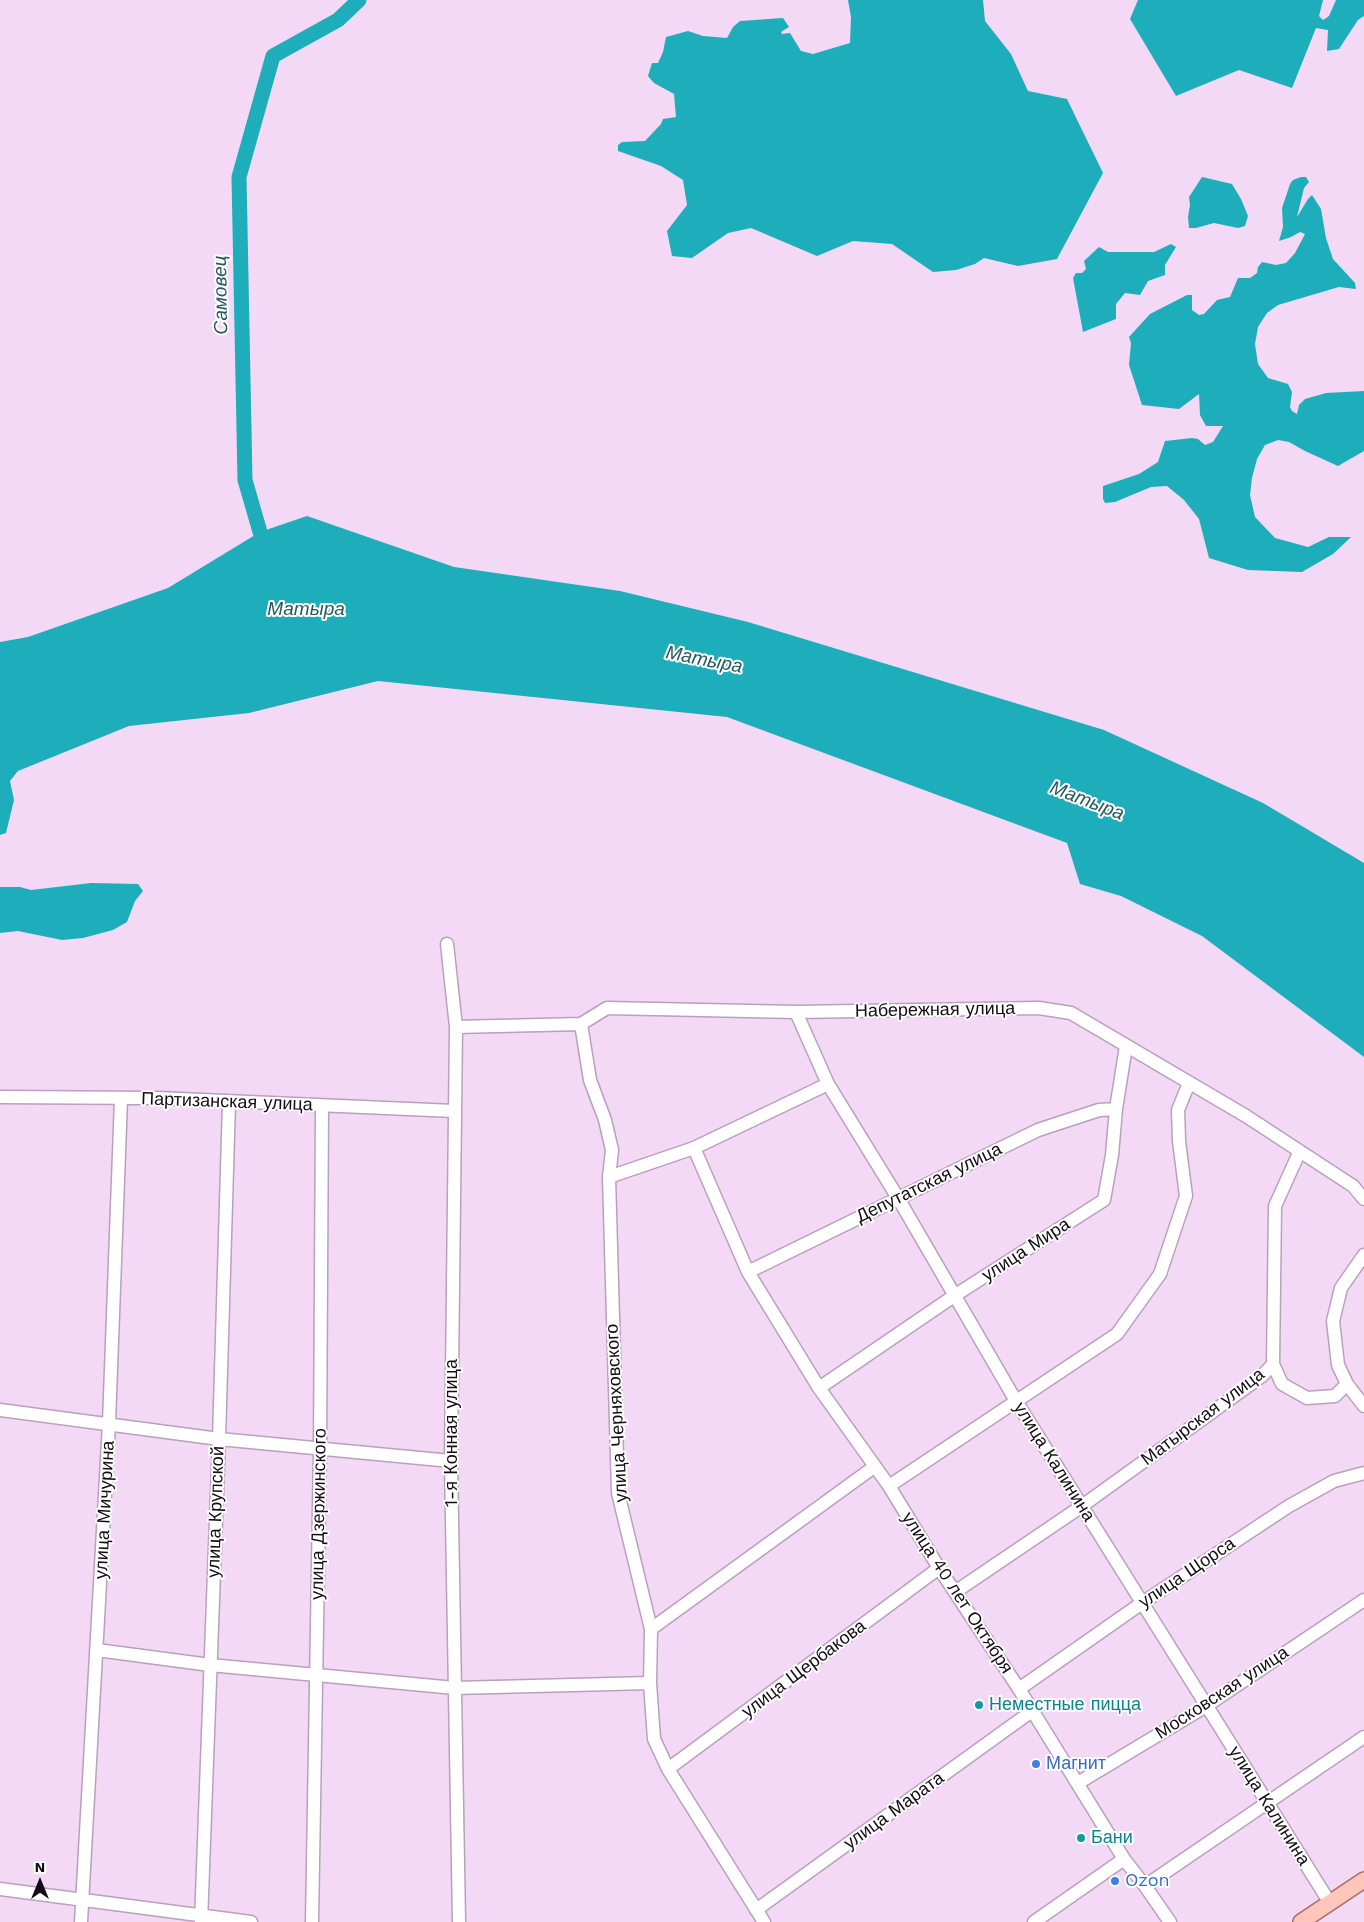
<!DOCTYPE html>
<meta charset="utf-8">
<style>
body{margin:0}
#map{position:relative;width:1364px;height:1922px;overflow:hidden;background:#f3d9f6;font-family:"Work Sans",sans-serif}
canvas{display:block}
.north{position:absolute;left:15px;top:1857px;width:50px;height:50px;-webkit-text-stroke:4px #fff;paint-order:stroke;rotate:0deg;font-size:14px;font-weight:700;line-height:20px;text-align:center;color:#140c15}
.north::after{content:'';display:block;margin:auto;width:18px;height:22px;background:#140c15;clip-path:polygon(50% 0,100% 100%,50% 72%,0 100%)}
</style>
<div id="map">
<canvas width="1364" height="1922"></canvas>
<div class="north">N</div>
</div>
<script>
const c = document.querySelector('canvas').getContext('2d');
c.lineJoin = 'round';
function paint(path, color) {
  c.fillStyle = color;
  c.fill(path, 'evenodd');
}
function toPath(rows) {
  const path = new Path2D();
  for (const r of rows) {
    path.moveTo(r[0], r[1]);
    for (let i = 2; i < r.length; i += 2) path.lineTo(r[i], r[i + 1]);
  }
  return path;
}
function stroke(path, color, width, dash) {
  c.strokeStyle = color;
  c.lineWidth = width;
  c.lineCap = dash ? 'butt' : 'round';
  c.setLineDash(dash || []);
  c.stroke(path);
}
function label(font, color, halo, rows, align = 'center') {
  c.font = font + ' "Work Sans",sans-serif';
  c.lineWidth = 4;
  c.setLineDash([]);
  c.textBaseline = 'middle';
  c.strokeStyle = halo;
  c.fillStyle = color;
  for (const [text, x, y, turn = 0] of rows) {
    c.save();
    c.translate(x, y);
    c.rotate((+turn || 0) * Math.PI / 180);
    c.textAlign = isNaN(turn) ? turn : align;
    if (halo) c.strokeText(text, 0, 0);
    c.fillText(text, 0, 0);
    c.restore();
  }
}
const water = toPath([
 [848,0,983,0,985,21,1011,54,1028,91,1067,99,1103,173,1057,259,1018,266,984,258,975,264,956,270,933,272,892,244,853,241,817,256,751,228,728,233,692,258,672,256,667,231,687,205,683,180,661,166,618,151,618,145,622,142,645,141,661,124,663,119,676,117,674,94,654,83,648,76,652,63,658,63,663,52,666,37,688,31,703,36,727,38,733,27,740,21,783,18,789,27,781,32,782,34,790,33,801,51,813,54,850,43,851,17],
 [1138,0,1323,0,1319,16,1323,20,1329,16,1336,0,1364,0,1364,16,1358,20,1339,49,1327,51,1328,30,1316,28,1292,88,1239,70,1176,96,1130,19],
 [1202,177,1232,184,1241,199,1248,216,1245,226,1238,228,1214,223,1196,228,1189,228,1188,217,1190,205,1189,197],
 [1301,177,1306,177,1309,182,1304,188,1297,217,1308,199,1312,195,1321,209,1326,238,1333,259,1355,283,1356,289,1339,287,1278,305,1267,313,1258,327,1255,344,1258,364,1268,378,1288,384,1292,392,1290,407,1292,411,1297,414,1299,405,1305,399,1326,393,1364,391,1364,451,1338,466,1305,451,1289,442,1278,440,1265,445,1257,459,1252,478,1250,495,1255,517,1275,538,1308,547,1329,537,1351,537,1333,554,1302,572,1248,570,1209,558,1199,519,1184,500,1167,486,1151,487,1115,502,1105,503,1103,499,1103,486,1139,474,1158,462,1165,441,1192,438,1198,439,1205,445,1213,442,1223,426,1206,426,1200,415,1199,394,1179,409,1142,405,1129,365,1131,343,1129,337,1150,314,1187,295,1192,295,1192,310,1199,315,1204,314,1217,300,1230,297,1238,278,1250,278,1257,273,1258,267,1262,262,1276,265,1286,263,1295,253,1305,234,1300,232,1291,237,1279,241,1283,227,1282,208,1290,184,1293,180],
 [1171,244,1176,247,1165,265,1165,275,1148,281,1140,295,1125,293,1116,304,1116,319,1083,332,1073,278,1076,273,1082,273,1086,269,1084,261,1099,247,1108,252,1154,252],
 [307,516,454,567,620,591,748,622,1104,730,1263,803,1364,863,1364,1057,1202,936,1121,896,1080,884,1067,843,727,717,378,681,249,713,129,726,18,771,10,781,14,800,6,833,0,835,0,642,28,637,168,588,260,532],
 [91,883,138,884,143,891,135,901,127,922,113,930,83,938,62,940,18,931,0,933,0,887,20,887,31,890]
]);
const river = toPath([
 [270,550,260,532,245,480,239,177,273,56,338,20,359,0]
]);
const minor = toPath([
 [447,944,456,1027,451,1461,459,1922],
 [796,1012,828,1084,898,1198,1016,1401,1330,1903],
 [581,1024,590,1080,605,1120,612,1150,609,1177,618,1493,651,1629,650,1683,654,1739,668,1769,764,1922],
 [456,1027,581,1024,607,1008,796,1012,1039,1008,1071,1013,1246,1116,1353,1186,1364,1199],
 [0,1097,157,1098,454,1111],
 [694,1148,748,1272,819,1388,889,1486,939,1568,1019,1689,1124,1859,1145,1886,1170,1922],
 [609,1177,694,1148,828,1084],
 [1364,1255,1341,1288,1333,1321,1338,1365,1347,1384,1364,1406],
 [748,1272,1038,1130,1099,1110,1116,1109],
 [1273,1364,1282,1384,1307,1398,1335,1396,1347,1384],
 [819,1388,954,1296,1104,1200,1112,1155,1116,1109,1126,1046],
 [0,1410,219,1439,451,1461],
 [889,1486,1117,1334,1160,1274,1186,1196,1179,1141,1178,1110,1189,1083],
 [955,1592,1082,1506,1262,1376,1273,1364,1275,1206,1299,1153],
 [651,1629,874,1467],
 [97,1650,210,1665,455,1688,650,1683],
 [1019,1689,1142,1603,1289,1506,1334,1481,1364,1473],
 [668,1769,939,1568],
 [1078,1783,1206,1706,1364,1600],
 [1145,1886,1364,1737],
 [0,1889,251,1922],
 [756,1910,1032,1711],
 [81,1922,109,1423,121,1099],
 [201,1922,219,1439,229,1102],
 [312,1922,320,1449,322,1106],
 [1034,1922,1124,1859]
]);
const major = toPath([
 [1301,1922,1364,1880]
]);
const markers = [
 [979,1705,5,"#0f9aa8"],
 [1036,1764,5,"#3f7fe0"],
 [1081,1838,5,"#0f9aa8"],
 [1115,1881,5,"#3f7fe0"]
];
const streetNames = [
 ["Набережная улица",935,1010,-1],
 ["Партизанская улица",227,1102,2],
 ["Депутатская улица",929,1183,-26],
 ["улица Мира",1026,1250,-33],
 ["улица Черняховского",617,1413,-93],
 ["Матырская улица",1203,1417,-37],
 ["1-я Конная улица",452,1433,-90],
 ["улица Калинина",1054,1462,58],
 ["улица Мичурина",105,1510,-87],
 ["улица Крупской",216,1512,-88],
 ["улица Дзержинского",319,1514,-89],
 ["улица Щорса",1187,1573,-34],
 ["улица 40 лет Октября",957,1593,57],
 ["улица Щербакова",804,1669,-37],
 ["Московская улица",1222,1693,-33],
 ["улица Калинина",1269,1806,58],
 ["улица Марата",894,1811,-36]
];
const cultureNames = [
 ["Неместные пицца",989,1705],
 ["Бани",1091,1838]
];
const shopNames = [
 ["Магнит",1046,1764],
 ["Ozon",1125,1881]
];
const waterNames = [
 ["Самовец",221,295,-91],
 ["Матыра",306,609],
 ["Матыра",704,660,11],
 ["Матыра",1087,801,21]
];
paint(water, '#1dadbb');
stroke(river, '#1dadbb', 15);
stroke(minor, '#b9a0bc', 15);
stroke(major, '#ab6b64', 18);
stroke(minor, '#fff', 12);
stroke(major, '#fec5bb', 15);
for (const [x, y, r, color] of markers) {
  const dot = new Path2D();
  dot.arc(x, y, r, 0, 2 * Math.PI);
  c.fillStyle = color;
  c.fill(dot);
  stroke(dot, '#fff', 2);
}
label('18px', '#140c15', '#fff', streetNames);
label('18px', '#0d838f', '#fff', cultureNames, 'left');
label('18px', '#366cbe', '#fff', shopNames, 'left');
label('italic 19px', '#23595f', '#fff', waterNames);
</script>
